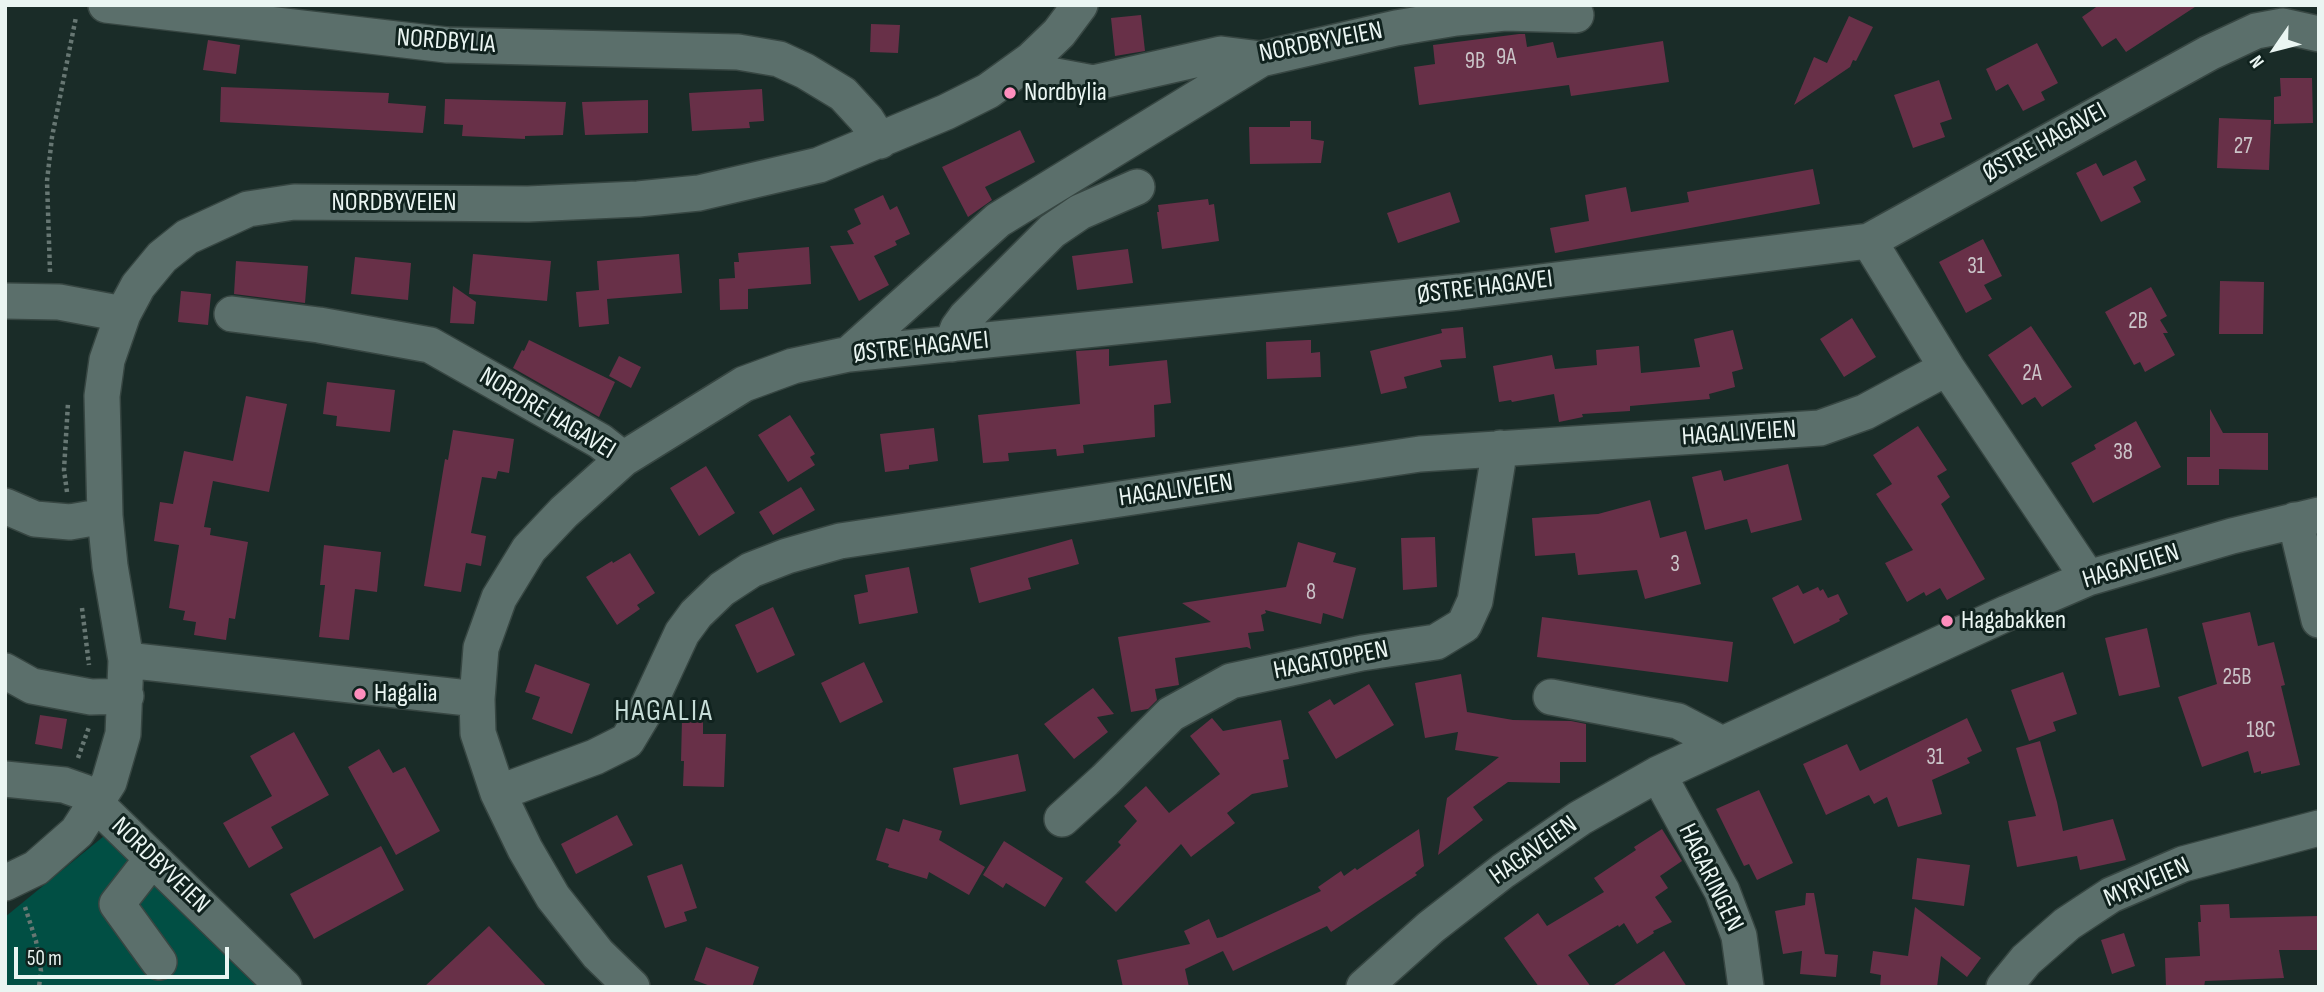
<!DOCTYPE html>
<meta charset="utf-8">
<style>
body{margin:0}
#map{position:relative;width:2324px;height:992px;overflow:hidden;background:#1a2c28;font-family:"Sofia Sans Condensed",sans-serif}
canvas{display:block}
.frame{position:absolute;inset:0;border:7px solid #eaf5f2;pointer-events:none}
.north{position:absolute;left:2240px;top:14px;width:70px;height:70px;-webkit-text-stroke:5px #10221e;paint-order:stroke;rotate:235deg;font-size:19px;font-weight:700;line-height:28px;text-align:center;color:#eaf5f2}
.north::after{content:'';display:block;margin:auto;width:24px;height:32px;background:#eaf5f2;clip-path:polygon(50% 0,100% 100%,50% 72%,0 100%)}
.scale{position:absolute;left:14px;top:947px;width:215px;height:32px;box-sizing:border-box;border:4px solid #eaf5f2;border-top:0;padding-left:9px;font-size:21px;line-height:24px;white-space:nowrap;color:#eaf5f2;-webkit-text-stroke:5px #10221e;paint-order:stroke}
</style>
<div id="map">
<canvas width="2324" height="992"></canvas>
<div class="frame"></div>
<div class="north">N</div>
<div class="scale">50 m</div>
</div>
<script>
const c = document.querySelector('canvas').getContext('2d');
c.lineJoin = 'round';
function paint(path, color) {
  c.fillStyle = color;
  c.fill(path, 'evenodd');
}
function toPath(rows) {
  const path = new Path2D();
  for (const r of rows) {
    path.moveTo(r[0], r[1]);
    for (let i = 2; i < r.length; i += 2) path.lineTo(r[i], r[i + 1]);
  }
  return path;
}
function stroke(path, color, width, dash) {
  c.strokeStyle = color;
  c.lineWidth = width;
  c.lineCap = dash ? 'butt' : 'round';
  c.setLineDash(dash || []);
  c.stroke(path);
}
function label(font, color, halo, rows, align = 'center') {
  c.font = font + ' "Sofia Sans Condensed",sans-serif';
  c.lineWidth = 6;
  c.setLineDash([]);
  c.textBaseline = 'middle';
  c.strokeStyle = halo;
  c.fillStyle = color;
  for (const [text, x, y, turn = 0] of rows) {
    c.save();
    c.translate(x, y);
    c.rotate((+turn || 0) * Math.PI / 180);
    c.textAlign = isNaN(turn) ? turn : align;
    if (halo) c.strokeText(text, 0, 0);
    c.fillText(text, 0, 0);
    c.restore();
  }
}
const green = toPath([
 [104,836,258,987,5,987,5,917]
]);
const building = toPath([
 [2099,5,2198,5,2126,52,2116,38,2102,47,2082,17],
 [1141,15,1145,51,1115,56,1111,18],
 [1849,16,1873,27,1856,61,1853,60,1850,67,1794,105,1814,57,1827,63],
 [871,24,900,25,898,53,870,52],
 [1519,34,1525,34,1527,47,1553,42,1557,58,1663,41,1669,82,1571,96,1569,85,1419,105,1414,67,1435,64,1433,45],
 [208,40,240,45,236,74,203,70],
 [2037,43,2058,83,2041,92,2045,100,2023,111,2008,84,1996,91,1986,69],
 [2280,78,2312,78,2313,123,2274,124,2274,97,2281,96],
 [1939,80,1952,119,1940,123,1945,137,1913,148,1894,95],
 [221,87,389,93,388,103,426,106,423,133,220,122],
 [762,89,764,121,749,122,750,128,692,131,689,93],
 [445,99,566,102,563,135,525,136,525,139,462,136,463,125,444,124],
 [648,100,648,133,585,135,582,102],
 [2219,118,2271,120,2269,170,2217,168],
 [1290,121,1311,121,1311,139,1324,141,1321,163,1250,164,1249,127,1290,127],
 [1020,130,1035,162,985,187,992,200,968,217,942,167],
 [2136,160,2146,180,2133,187,2141,202,2101,222,2076,173,2096,163,2103,176],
 [1813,169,1820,204,1555,253,1550,228,1589,221,1585,195,1626,187,1631,212,1689,202,1687,192],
 [1450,192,1460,222,1398,243,1387,213],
 [883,195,890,210,897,206,910,234,895,241,897,245,874,256,889,285,859,301,830,246,854,244,847,231,861,224,854,209],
 [1208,199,1209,205,1214,204,1219,241,1162,249,1157,212,1159,212,1158,205],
 [1983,239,2002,276,1984,285,1992,299,1966,313,1939,262],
 [809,247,811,284,748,289,748,309,720,310,719,279,735,278,734,262,739,262,738,253],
 [1128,249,1133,283,1077,290,1072,256],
 [473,254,551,261,547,301,469,294],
 [679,254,682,293,607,299,609,324,579,327,576,292,599,290,597,261],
 [355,257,411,263,408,300,351,294],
 [236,261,308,266,305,303,234,294],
 [2220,281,2264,282,2263,334,2219,334],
 [453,286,476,302,474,324,450,323],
 [2151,287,2167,316,2160,320,2168,333,2163,333,2175,355,2145,372,2140,362,2134,365,2105,312],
 [181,291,211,294,208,325,178,322],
 [1852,318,1876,357,1844,377,1820,339],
 [2031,326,2072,387,2042,407,2035,397,2022,405,1988,355],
 [1463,327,1466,358,1440,360,1442,367,1404,377,1407,388,1381,394,1370,351,1442,333,1441,329],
 [1733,330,1743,369,1732,372,1735,387,1709,394,1710,399,1630,406,1630,411,1582,414,1583,417,1559,422,1554,394,1512,402,1511,400,1499,402,1493,366,1552,355,1555,369,1597,365,1596,350,1639,346,1641,373,1700,367,1694,339],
 [529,340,615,382,599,417,513,368,522,350,524,351],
 [1308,340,1311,340,1311,353,1320,352,1321,377,1267,379,1266,342],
 [1109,349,1109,366,1167,360,1171,403,1154,405,1155,437,1083,445,1084,453,1057,456,1056,449,1008,453,1009,461,983,463,978,415,1080,404,1076,351],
 [619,356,641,367,631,388,609,376],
 [327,382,395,390,390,432,336,426,337,416,323,414],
 [246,396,287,404,269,492,213,481,204,527,211,528,210,535,248,542,235,619,229,618,226,640,194,635,196,622,183,620,185,611,169,608,179,545,154,541,160,502,173,504,184,451,233,461],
 [2210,409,2223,433,2268,433,2268,470,2219,469,2219,485,2187,485,2187,457,2210,457],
 [790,415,815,454,810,457,815,465,788,482,758,435],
 [2136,421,2161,467,2093,503,2071,463,2096,449,2094,445],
 [1918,426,1947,470,1937,476,1950,497,1941,504,1985,579,1947,600,1940,588,1926,596,1924,592,1907,602,1885,563,1913,550,1876,494,1892,484,1873,455],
 [934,428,938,461,909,465,909,469,885,472,880,434],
 [453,430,514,439,509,473,498,471,496,479,482,477,471,533,486,536,481,566,466,563,461,592,424,586,445,459,448,460],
 [1788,464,1802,520,1751,533,1747,519,1705,530,1692,477,1721,470,1724,481],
 [706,466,735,513,699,536,670,488],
 [801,487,815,510,773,535,759,512],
 [1650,500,1660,538,1686,531,1701,584,1645,599,1637,570,1578,575,1575,553,1535,556,1532,518,1598,514],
 [1435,537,1437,587,1403,590,1401,538],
 [1072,539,1079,564,1028,578,1031,589,979,603,970,568],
 [1298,542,1336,553,1333,562,1356,568,1343,619,1323,613,1321,624,1265,610,1266,613,1261,615,1264,631,1248,633,1251,649,1247,647,1175,658,1179,685,1155,689,1157,700,1148,709,1131,712,1118,637,1211,622,1182,603,1286,587],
 [324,545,381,552,377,592,355,589,349,640,319,637,325,585,320,585],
 [630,553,655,593,637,605,640,609,617,625,586,577,612,561,613,563],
 [909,567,918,613,859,624,854,595,868,592,865,575],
 [1798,585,1803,594,1818,587,1820,591,1823,589,1828,598,1838,594,1848,614,1839,619,1840,621,1794,644,1772,598],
 [773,607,795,655,757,673,735,625],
 [2250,612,2258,646,2274,642,2285,685,2281,686,2300,765,2261,774,2261,771,2254,773,2248,751,2202,767,2178,697,2217,684,2202,623],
 [1542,617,1733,642,1728,682,1537,657],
 [2147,628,2160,687,2119,696,2105,638],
 [864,662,883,702,840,723,821,683],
 [535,664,590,684,572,734,532,719,540,697,525,692],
 [2063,672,2077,714,2053,722,2056,731,2029,741,2011,690],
 [1461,674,1467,712,1513,720,1571,721,1586,724,1586,762,1560,762,1560,783,1508,782,1473,807,1483,820,1438,855,1447,798,1499,757,1455,750,1458,732,1425,738,1415,683],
 [1369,684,1394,725,1336,759,1308,712,1330,699,1334,705],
 [1093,688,1114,714,1097,717,1108,732,1074,759,1044,724],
 [40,715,67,719,62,749,35,744],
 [1212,718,1223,731,1281,720,1289,759,1283,760,1288,787,1252,794,1227,813,1235,823,1191,857,1181,844,1116,912,1085,882,1121,845,1118,842,1137,821,1124,806,1146,786,1169,813,1220,774,1190,736],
 [1967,718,1982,751,1967,758,1970,763,1932,780,1942,814,1898,827,1887,797,1874,804,1869,795,1826,815,1803,764,1847,744,1860,771],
 [682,719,703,719,703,734,726,734,724,787,683,786,684,761,681,761],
 [294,732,329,795,271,827,283,848,249,868,223,823,272,796,250,756],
 [2040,741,2057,802,2063,831,2113,819,2126,860,2080,870,2077,856,2017,867,2008,821,2036,816,2016,748],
 [379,749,393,773,405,767,440,831,396,855,348,767],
 [1018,754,1026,791,960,805,953,768],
 [1759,790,1793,863,1757,880,1749,864,1744,866,1716,809],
 [617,815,633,845,576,874,561,844],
 [903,819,942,831,939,840,985,867,969,895,929,872,927,879,888,867,889,864,876,860,886,828,899,832],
 [1419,829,1424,866,1415,873,1417,875,1331,932,1327,926,1233,971,1223,951,1185,969,1189,987,1123,987,1117,960,1190,944,1184,931,1209,919,1217,938,1222,937,1321,891,1318,887,1341,871,1344,876,1355,868,1357,870],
 [1662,829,1682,861,1660,876,1668,888,1655,897,1672,922,1653,931,1654,933,1637,944,1624,923,1619,927,1618,925,1568,955,1591,987,1539,987,1504,938,1538,913,1547,926,1604,892,1594,878,1636,850,1634,847],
 [1004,841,1063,878,1045,907,1006,883,1003,888,983,875],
 [381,846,404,890,314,939,290,894],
 [1917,858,1970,865,1964,906,1912,899],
 [682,864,697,908,684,912,687,921,665,928,647,876],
 [1806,893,1814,893,1825,954,1838,955,1836,977,1800,974,1802,951,1783,954,1775,911,1805,905],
 [2229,904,2230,918,2319,916,2319,950,2279,950,2284,978,2205,981,2204,987,2166,987,2165,958,2200,956,2198,922,2201,922,2200,905],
 [1915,907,1981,958,1967,977,1941,956,1937,987,1880,987,1881,975,1870,973,1873,951,1908,956],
 [489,926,547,987,424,987],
 [2124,933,2135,966,2112,974,2101,940],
 [706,947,759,967,752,987,713,987,694,980],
 [1664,951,1687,987,1611,987]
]);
const path = toPath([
 [50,272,47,181,52,137,76,17],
 [67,492,64,470,68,403],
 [82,608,89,665],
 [78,758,89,727],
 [25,907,36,941,41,971,39,987]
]);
const minor = toPath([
 [106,5,447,45,738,52,779,59,805,71,843,94,866,119,880,141],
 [1031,60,1050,75,1093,83,1221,54,1261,59,1396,28,1456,18,1505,13,1576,15],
 [1869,241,1947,368,2088,578],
 [5,301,59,302,123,314],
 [232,314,319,325,430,345,600,441,623,459],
 [952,344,958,328,966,317,1052,231,1080,212,1137,187],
 [849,354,998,220,1261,59],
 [5,506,35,519,70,522,105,516],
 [2295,520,2319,620],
 [126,660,477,699],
 [5,671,32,686,91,697,126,696],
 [1551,697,1678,721,1722,744],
 [1658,774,1722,891,1739,936,1746,987],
 [5,779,64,785,84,792,284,987],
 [498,793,595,757,627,741,648,706,682,633,696,614,722,589,751,570,787,556,840,541,1420,454,1820,428,1865,412,1947,368],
 [1062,819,1105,780,1171,714,1231,681,1362,653,1436,642,1464,625,1475,601,1500,448],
 [152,859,117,904,159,962],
 [5,883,36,868,77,832,109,782,123,734,126,660,110,566,105,516,102,396,107,360,123,314,138,286,162,257,187,237,248,209,294,202,528,204,638,199,699,193,819,165,946,112,988,91,1031,60,1059,33,1080,5],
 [632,987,598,954,553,897,525,849,498,793,478,733,477,699,481,648,499,598,529,549,564,512,623,459,744,384,793,366,849,354,1459,292,1869,241,2209,53,2256,31,2283,26,2319,34],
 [1364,987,1431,927,1503,871,1580,818,1658,774,2007,613,2088,578,2232,536,2319,515],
 [2004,987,2026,960,2067,924,2111,895,2183,864,2319,828]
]);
const markers = [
 [1010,93,7,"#fe8ebd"],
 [1947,621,7,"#fe8ebd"],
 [360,694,7,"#fe8ebd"]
];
const numberNames = [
 ["9A",1506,58],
 ["9B",1475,62],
 ["27",2243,147],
 ["31",1976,267],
 ["2B",2138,322],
 ["2A",2032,374],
 ["38",2123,453],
 ["3",1675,565],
 ["8",1311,593],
 ["25B",2237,678],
 ["18C",2261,731],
 ["31",1935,758]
];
const streetNames = [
 ["NORDBYLIA",446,42,4],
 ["NORDBYVEIEN",1321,43,-11],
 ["ØSTRE HAGAVEI",2045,143,-29],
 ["NORDBYVEIEN",394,203],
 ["ØSTRE HAGAVEI",1485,288,-7],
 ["ØSTRE HAGAVEI",921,348,-6],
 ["NORDRE HAGAVEI",547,414,31],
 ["HAGALIVEIEN",1739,434,-4],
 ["HAGALIVEIEN",1176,491,-8],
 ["HAGAVEIEN",2131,567,-17],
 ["HAGATOPPEN",1331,661,-11],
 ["HAGAVEIEN",1534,851,-35],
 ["NORDBYVEIEN",160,866,44],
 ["HAGARINGEN",1710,878,64],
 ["MYRVEIEN",2147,883,-23]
];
const poiNames = [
 ["Nordbylia",1024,93],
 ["Hagabakken",1961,621],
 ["Hagalia",374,694]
];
const quarterNames = [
 ["HAGALIA",664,712]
];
paint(green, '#014f44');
paint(building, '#683048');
stroke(minor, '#374642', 38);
stroke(path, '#677773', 4.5, [3.5, 3.5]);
stroke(minor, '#5b6f6b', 35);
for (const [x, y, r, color] of markers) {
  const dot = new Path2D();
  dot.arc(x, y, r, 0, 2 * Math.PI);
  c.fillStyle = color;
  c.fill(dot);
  stroke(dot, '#10221e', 2.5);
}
label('23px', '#cac4c8', null, numberNames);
label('26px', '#eaf5f2', '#10221e', streetNames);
label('26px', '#eaf5f2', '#10221e', poiNames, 'left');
c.letterSpacing = '2px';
label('30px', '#c7ddd8', '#10221e', quarterNames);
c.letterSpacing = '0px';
</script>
